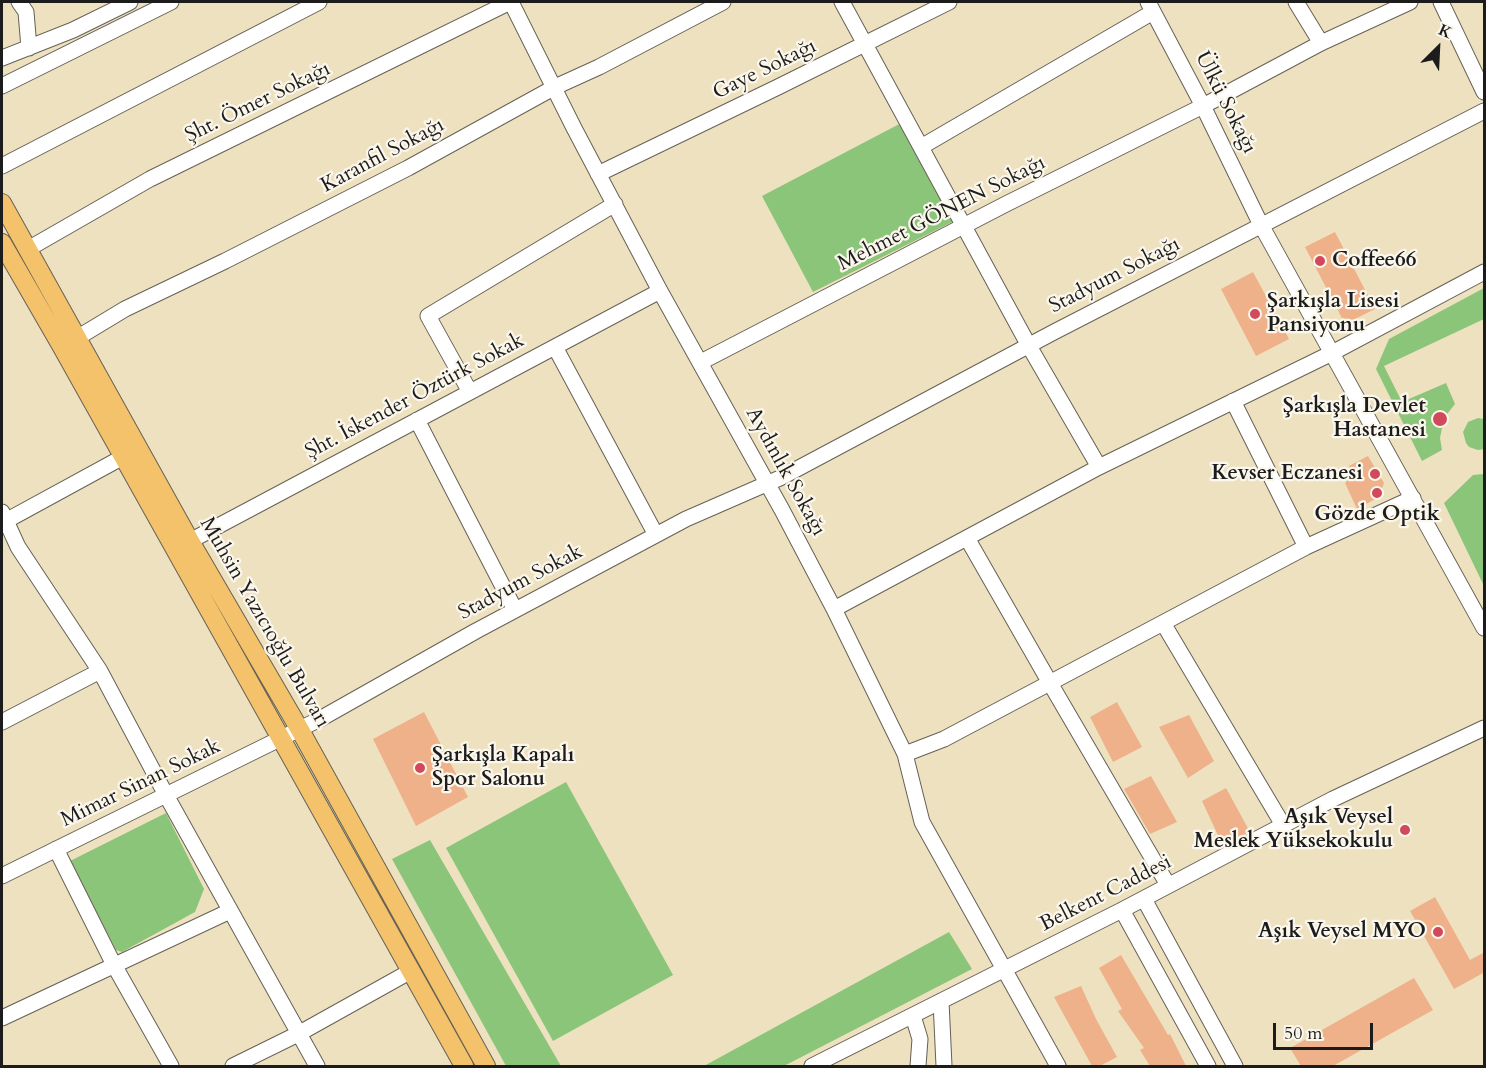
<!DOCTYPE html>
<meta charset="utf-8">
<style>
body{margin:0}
#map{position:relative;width:1486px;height:1068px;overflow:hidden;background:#eee1c0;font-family:Cardo,serif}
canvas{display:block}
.frame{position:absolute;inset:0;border:3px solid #1c1c1c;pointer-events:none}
.north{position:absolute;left:1408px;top:18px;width:60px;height:60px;-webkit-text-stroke:4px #fbf7ec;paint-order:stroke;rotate:24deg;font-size:16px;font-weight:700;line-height:24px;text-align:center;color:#1c1c1c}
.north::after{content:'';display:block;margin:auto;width:21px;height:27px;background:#1c1c1c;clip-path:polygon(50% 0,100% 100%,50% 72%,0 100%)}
.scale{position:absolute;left:1273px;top:1023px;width:100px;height:27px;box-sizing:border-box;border:3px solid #1c1c1c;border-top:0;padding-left:8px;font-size:18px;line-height:21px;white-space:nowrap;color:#1c1c1c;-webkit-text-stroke:4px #fbf7ec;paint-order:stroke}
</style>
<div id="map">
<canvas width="1486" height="1068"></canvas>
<div class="frame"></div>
<div class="north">K</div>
<div class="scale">50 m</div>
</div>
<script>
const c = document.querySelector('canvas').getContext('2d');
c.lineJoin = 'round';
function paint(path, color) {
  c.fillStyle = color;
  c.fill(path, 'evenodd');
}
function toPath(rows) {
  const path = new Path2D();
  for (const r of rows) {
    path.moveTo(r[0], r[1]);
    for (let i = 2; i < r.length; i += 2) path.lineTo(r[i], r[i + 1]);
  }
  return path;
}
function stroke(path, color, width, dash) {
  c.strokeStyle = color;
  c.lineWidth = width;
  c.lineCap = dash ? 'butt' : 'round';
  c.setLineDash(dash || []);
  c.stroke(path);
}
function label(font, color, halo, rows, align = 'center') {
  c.font = font + ' Cardo,serif';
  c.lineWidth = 4.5;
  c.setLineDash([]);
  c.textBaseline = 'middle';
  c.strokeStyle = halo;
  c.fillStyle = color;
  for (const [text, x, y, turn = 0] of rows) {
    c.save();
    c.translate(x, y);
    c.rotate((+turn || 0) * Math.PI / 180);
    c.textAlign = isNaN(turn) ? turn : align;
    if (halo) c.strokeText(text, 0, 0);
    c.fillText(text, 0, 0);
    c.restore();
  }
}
const green = toPath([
 [907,120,960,218,813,292,762,196],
 [1484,288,1484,319,1384,366,1402,402,1446,383,1455,404,1444,418,1440,438,1442,450,1422,461,1376,369,1389,339],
 [1478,418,1484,419,1484,449,1478,450,1469,447,1466,443,1463,432,1468,422],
 [1484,474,1484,586,1444,503,1473,475],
 [566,782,673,975,553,1041,446,848],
 [166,813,204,889,195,912,122,952,116,950,70,861],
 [430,840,561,1066,506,1066,392,859],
 [949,932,972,969,784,1066,704,1066]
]);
const building = toPath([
 [1335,232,1375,309,1345,324,1305,247],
 [1253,272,1289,339,1256,356,1221,289],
 [1368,456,1384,483,1379,497,1357,509,1345,483,1352,476,1349,466],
 [1117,702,1142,747,1113,762,1090,717],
 [424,712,468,797,416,826,373,739],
 [1189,715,1214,761,1188,778,1159,727],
 [1151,776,1177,822,1150,834,1124,789],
 [1226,788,1250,832,1223,846,1202,801],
 [1435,897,1470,960,1485,952,1485,972,1454,989,1410,911],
 [1121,955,1168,1035,1170,1034,1186,1066,1150,1066,1140,1050,1144,1048,1118,1011,1122,1009,1099,968],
 [1414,978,1433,1010,1333,1066,1301,1066,1290,1048],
 [1081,986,1096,1019,1117,1057,1100,1066,1092,1066,1054,997]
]);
const minor = toPath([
 [19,2,26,12,29,48],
 [511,2,574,128,660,291,782,510,834,609,905,754,922,822,1058,1066],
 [842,2,1029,346,1099,467],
 [1148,2,1203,106,1261,225,1484,628],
 [1296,2,1321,43],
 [1441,2,1484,92],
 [2,58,73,30,130,2],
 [2,86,171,2],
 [921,147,1153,12],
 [2,166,319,2],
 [598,174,778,87,949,2],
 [28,249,150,179,510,2],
 [67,344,125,309,225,261,408,168,555,87,599,67,723,2],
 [555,347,656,535],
 [701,362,1006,204,1203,106,1321,43,1410,2],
 [470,392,428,316,615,204],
 [1233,401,1306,547],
 [417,420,515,610],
 [2,512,18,547,100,671,166,795,317,1066],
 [2,523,123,457],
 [967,538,1050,683,1168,885],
 [190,541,660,291],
 [834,609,1099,467,1332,353,1484,272],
 [1163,623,1283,825],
 [2,722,100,671],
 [905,754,944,739,1306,547,1413,498],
 [56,849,114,965,171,1066],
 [2,876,320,719,476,631,686,519,780,478,1054,332,1484,111],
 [1144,899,1235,1066],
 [1122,910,1208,1066],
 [941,1001,944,1066],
 [913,1016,920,1039,918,1066],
 [2,1018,230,911],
 [233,1066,298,1034,411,971],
 [812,1066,1122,910,1333,799,1484,728]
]);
const major = toPath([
 [2,203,190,541,300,730,486,1066],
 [2,243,62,347,464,1066]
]);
const markers = [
 [1320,261,6,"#d1495b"],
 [1255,314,6,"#d1495b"],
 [1440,419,8,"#d1495b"],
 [1375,474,6,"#d1495b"],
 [1377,493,6,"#d1495b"],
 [420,768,6,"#d1495b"],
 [1405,830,6,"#d1495b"],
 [1438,932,6,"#d1495b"]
];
const streetNames = [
 ["Gaye Sokağı",765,70,-26],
 ["Şht. Ömer Sokağı",258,103,-26],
 ["Ülkü Sokağı",1225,103,63],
 ["Karanfil Sokağı",383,156,-28],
 ["Mehmet GÖNEN Sokağı",942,214,-27],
 ["Stadyum Sokağı",1115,276,-27],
 ["Şht. İskender Öztürk Sokak",415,397,-28],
 ["Aydınlık Sokağı",785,472,61],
 ["Stadyum Sokak",521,583,-28],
 ["Muhsin Yazıcıoğlu Bulvarı",264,623,60],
 ["Mimar Sinan Sokak",141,784,-26],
 ["Belkent Caddesi",1106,894,-27]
];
const poiNames = [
 ["Coffee66",1332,261,"left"],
 ["Şarkışla Lisesi",1267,302,"left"],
 ["Pansiyonu",1267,326,"left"],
 ["Şarkışla Devlet",1426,407],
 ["Hastanesi",1426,431],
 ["Kevser Eczanesi",1363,474],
 ["Gözde Optik",1377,515,"center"],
 ["Şarkışla Kapalı",432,756,"left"],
 ["Spor Salonu",432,780,"left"],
 ["Aşık Veysel",1393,818],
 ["Meslek Yüksekokulu",1393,842],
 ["Aşık Veysel MYO",1426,932]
];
paint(green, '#8bc579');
paint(building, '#eeb189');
stroke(minor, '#666155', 17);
stroke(major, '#666155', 20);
stroke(minor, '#fff', 15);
stroke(major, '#f3c26a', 18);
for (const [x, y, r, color] of markers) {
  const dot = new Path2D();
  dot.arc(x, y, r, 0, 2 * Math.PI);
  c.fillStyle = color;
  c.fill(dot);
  stroke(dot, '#fbf7ec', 2);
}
label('21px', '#1c1c1c', '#fbf7ec', streetNames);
label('bold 21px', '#1c1c1c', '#fbf7ec', poiNames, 'right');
</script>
